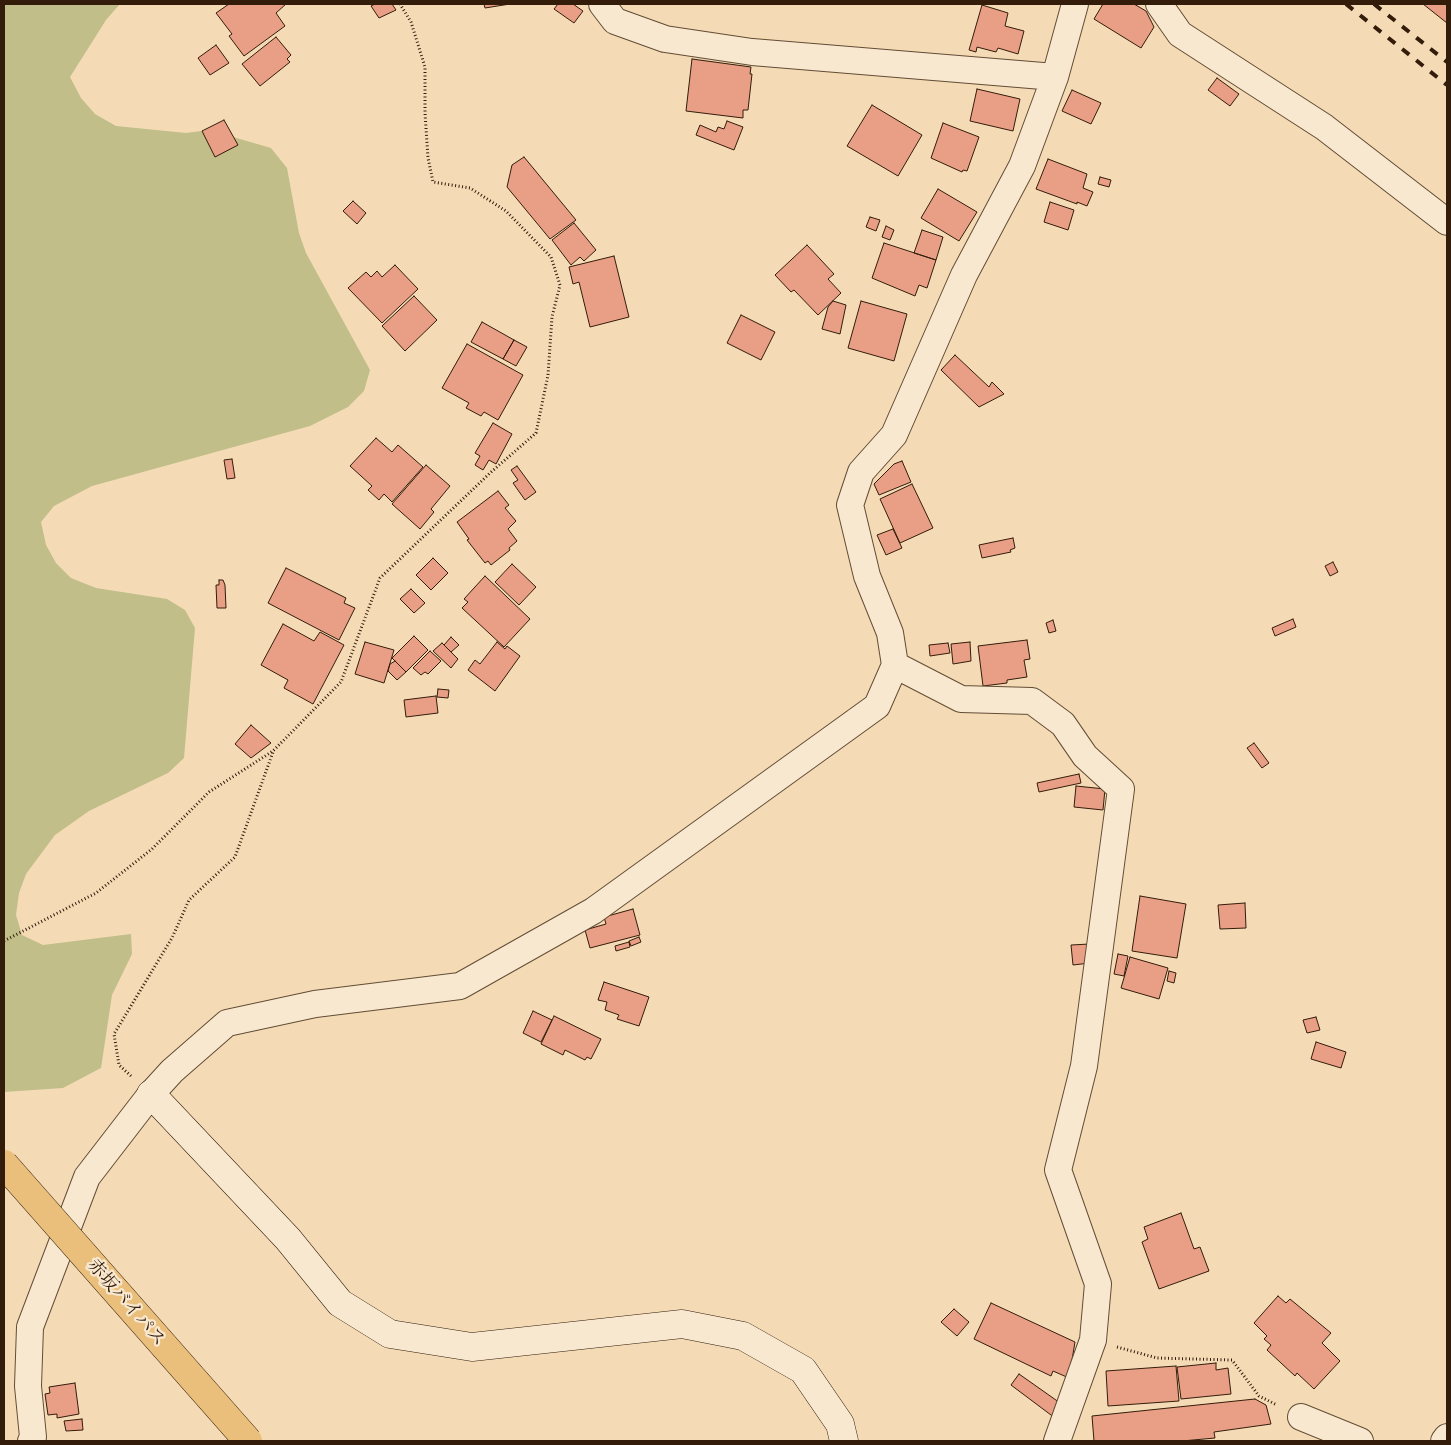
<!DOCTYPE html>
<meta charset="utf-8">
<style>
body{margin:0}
#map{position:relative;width:1451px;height:1445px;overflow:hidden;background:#f4dbb6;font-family:"Old Standard TT",serif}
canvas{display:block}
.frame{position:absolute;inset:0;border:5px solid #331c09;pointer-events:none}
</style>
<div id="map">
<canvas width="1451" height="1445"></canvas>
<div class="frame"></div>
</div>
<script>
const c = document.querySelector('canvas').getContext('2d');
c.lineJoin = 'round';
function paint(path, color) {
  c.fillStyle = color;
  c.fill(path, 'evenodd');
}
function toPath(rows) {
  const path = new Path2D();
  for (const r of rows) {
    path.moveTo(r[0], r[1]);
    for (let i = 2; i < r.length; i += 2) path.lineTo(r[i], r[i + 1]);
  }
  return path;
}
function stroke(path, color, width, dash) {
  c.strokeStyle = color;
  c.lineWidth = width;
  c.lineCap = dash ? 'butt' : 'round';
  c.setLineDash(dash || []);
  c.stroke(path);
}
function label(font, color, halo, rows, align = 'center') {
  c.font = font + ' "Old Standard TT","Noto Serif JP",serif';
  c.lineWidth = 4.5;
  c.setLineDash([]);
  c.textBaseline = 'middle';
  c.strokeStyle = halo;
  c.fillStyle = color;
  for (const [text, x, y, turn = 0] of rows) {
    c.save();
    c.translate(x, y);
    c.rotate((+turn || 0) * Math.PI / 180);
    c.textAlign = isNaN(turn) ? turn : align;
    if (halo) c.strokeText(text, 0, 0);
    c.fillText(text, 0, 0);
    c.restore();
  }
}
const green = toPath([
 [4,4,120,4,106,20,70,77,81,98,95,114,116,126,186,133,209,130,271,148,287,168,299,233,306,253,370,370,364,391,348,407,310,426,92,486,54,506,41,522,46,545,56,563,71,578,96,588,167,599,185,610,195,628,184,758,168,773,89,811,55,835,26,874,19,893,16,915,22,935,43,945,131,934,132,954,112,995,101,1068,63,1088,4,1092]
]);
const building = toPath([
 [229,4,286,4,276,13,285,26,244,56,229,36,232,34,216,13,229,4],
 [375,4,392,4,396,10,379,18,371,6,375,4],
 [484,4,510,4,485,8,484,4],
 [558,4,573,4,583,11,574,23,554,9,558,4],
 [1103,4,1134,4,1146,11,1154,27,1141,48,1094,19,1103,4],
 [1423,4,1445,4,1447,5,1447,23,1423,4],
 [982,5,1008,13,1005,26,1024,31,1018,54,998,48,996,52,977,47,976,52,969,50,982,5],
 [276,37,291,55,287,59,290,62,260,86,242,64,276,37],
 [216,45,229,63,210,75,198,58,216,45],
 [692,59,751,67,750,74,752,74,748,110,743,110,743,118,686,111,692,59],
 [1217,78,1239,94,1230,106,1208,90,1217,78],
 [977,89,1020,99,1013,131,970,121,977,89],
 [1072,90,1101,103,1091,124,1062,111,1072,90],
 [872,105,922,135,898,176,847,146,872,105],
 [224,120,238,145,215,157,202,131,224,120],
 [727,121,743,127,734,150,696,135,700,125,716,132,718,127,724,129,727,121],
 [943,123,979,137,967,171,963,170,962,172,931,158,943,123],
 [524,157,576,220,550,239,507,187,512,165,524,157],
 [1048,159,1087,174,1083,188,1093,192,1087,206,1077,202,1077,204,1036,189,1048,159],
 [1100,177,1111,180,1109,187,1098,184,1100,177],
 [938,189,977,212,959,241,921,218,938,189],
 [353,201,366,213,357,224,343,211,353,201],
 [1050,202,1074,210,1068,230,1044,222,1050,202],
 [870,217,880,220,876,231,866,227,870,217],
 [574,223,596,250,584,261,580,257,571,265,552,240,574,223],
 [886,226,894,230,890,240,882,237,886,226],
 [922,230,943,237,936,260,914,253,922,230],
 [884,243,936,260,927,288,919,285,915,296,872,278,884,243],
 [807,245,834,274,828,279,841,293,818,315,794,290,791,292,775,275,807,245],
 [614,256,629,317,590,327,579,282,573,284,569,267,614,256],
 [395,265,418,289,382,323,348,288,366,272,371,277,377,271,382,277,395,265],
 [414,296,437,320,405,351,382,326,414,296],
 [833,301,846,305,840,334,822,329,828,307,833,301],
 [861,301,907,314,894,361,848,348,861,301],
 [741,315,775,332,761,360,727,343,741,315],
 [482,322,514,340,503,359,471,342,482,322],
 [514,340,527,347,516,366,503,359,514,340],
 [467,344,523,375,498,420,484,412,481,416,466,408,469,403,442,388,467,344],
 [955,355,989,387,992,382,1004,394,979,407,941,370,955,355],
 [493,423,512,434,496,464,489,460,483,470,475,465,480,456,475,453,493,423],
 [376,438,392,452,398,445,423,467,392,502,384,494,379,500,368,490,372,486,350,466,376,438],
 [232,459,235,478,227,479,224,460,232,459],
 [902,461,911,482,879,495,874,484,894,464,902,461],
 [426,465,450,486,431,509,434,512,420,529,392,504,426,465],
 [517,466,536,492,525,500,513,483,518,480,511,470,517,466],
 [912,484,933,528,900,543,880,499,912,484],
 [498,491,509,505,505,508,516,521,508,529,517,541,509,548,510,550,491,565,488,561,485,563,467,540,469,539,457,522,498,491],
 [893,529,902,548,886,555,877,535,893,529],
 [1013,538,1015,548,1010,550,1011,552,982,558,979,545,1013,538],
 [433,558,448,573,431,590,416,575,433,558],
 [1333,562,1338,572,1330,576,1325,566,1333,562],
 [512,564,536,587,519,605,495,582,512,564],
 [286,568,346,598,344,603,355,608,339,640,268,603,286,568],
 [485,576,530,619,504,647,462,608,468,602,464,599,485,576],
 [219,580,223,580,225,585,226,608,217,608,216,585,219,585,219,580],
 [411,589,425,603,414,613,400,599,411,589],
 [1293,619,1296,627,1275,636,1272,628,1293,619],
 [1053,620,1056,631,1049,633,1046,623,1053,620],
 [283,624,314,641,320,632,344,645,313,704,284,688,288,680,261,665,283,624],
 [414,636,428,650,406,672,392,658,414,636],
 [451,637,459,645,451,652,444,645,451,637],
 [1027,640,1030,659,1024,660,1027,677,1007,680,1007,683,983,686,978,646,1027,640],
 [365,642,394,650,384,683,355,674,365,642],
 [497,642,505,649,507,646,520,656,495,691,468,670,475,660,480,664,497,642],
 [970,642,971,661,953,664,951,644,970,642],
 [442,643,458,659,451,668,433,651,442,643],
 [948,643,950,653,930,656,929,645,948,643],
 [430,651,441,661,428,674,425,672,421,675,413,668,430,651],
 [395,661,406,672,397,680,388,671,390,664,395,661],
 [438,689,449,690,448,698,437,697,438,689],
 [436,696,438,713,406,717,404,700,436,696],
 [251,725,271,743,251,758,235,744,251,725],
 [1254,743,1269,763,1262,768,1247,748,1254,743],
 [1079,774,1081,783,1039,792,1037,783,1079,774],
 [1076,786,1105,789,1103,810,1074,807,1076,786],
 [1140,896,1186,904,1177,958,1132,951,1140,896],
 [1245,903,1246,928,1220,929,1218,905,1245,903],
 [633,909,640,935,590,948,585,930,606,924,604,917,633,909],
 [639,937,641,942,631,946,629,941,639,937],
 [629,942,630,947,616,951,615,946,629,942],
 [1090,944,1090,963,1073,965,1071,945,1090,944],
 [1118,954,1128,956,1124,976,1114,974,1118,954],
 [1130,957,1168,968,1159,999,1121,988,1130,957],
 [1169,971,1176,973,1174,983,1167,981,1169,971],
 [604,982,649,997,639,1026,617,1019,619,1015,605,1010,607,1002,598,1000,604,982],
 [533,1011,552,1020,541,1042,523,1033,533,1011],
 [554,1016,601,1039,591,1059,587,1057,585,1060,565,1050,563,1055,541,1044,554,1016],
 [1316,1017,1320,1030,1307,1033,1303,1020,1316,1017],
 [1316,1042,1346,1052,1341,1068,1311,1059,1316,1042],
 [1181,1213,1194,1249,1200,1247,1209,1271,1159,1289,1142,1242,1148,1239,1144,1227,1181,1213],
 [1278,1296,1286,1303,1290,1299,1331,1333,1322,1343,1340,1361,1314,1389,1297,1373,1295,1376,1267,1350,1271,1345,1264,1339,1267,1336,1254,1323,1278,1296],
 [991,1303,1075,1342,1069,1378,1053,1371,1051,1376,974,1339,991,1303],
 [954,1309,969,1322,957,1336,941,1322,954,1309],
 [1216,1363,1216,1370,1228,1368,1231,1394,1181,1399,1177,1367,1216,1363],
 [1176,1366,1179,1401,1108,1406,1106,1371,1176,1366],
 [1019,1374,1063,1405,1055,1418,1011,1385,1019,1374],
 [75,1383,79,1414,57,1418,57,1414,48,1415,45,1394,50,1393,49,1387,75,1383],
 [1255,1399,1266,1405,1271,1424,1214,1432,1215,1438,1182,1441,1094,1441,1092,1416,1255,1399],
 [82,1419,83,1430,66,1431,64,1421,82,1419]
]);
const path = toPath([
 [4,941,96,893,152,849,209,792,273,751,341,682,380,578,490,473,536,433,548,375,552,317,560,285,551,257,506,211,470,188,433,182,428,158,425,113,425,67,411,22,400,4],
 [131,1076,119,1065,114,1034,172,938,189,900,235,857,273,752],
 [1117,1347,1157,1358,1232,1360,1259,1396,1277,1405]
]);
const street = toPath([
 [602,4,615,21,665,39,752,52,1055,77],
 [1159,4,1180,34,1324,127,1447,222],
 [895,665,961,699,1032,701,1063,724,1085,756,1121,789,1084,1066,1058,1170,1098,1284,1093,1340,1057,1441],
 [1301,1417,1360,1441],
 [31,1441,33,1437,28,1386,30,1327,87,1177,151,1094,172,1071,227,1023,315,1004,460,986,593,911,877,706,895,665,890,633,867,576,850,505,861,472,894,435,964,275,1022,166,1055,77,1075,4],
 [1444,1441,1447,1437]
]);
const secondary = toPath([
 [151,1094,288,1239,340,1303,390,1334,472,1347,682,1324,743,1336,803,1370,840,1424,844,1441]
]);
const rail = toPath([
 [1346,4,1447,85],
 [1374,4,1447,62]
]);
const highwayBridge = toPath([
 [4,1164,248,1441]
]);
const streetNames = [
 ["赤坂バイパス",126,1303,49]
];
paint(green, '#c1be89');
paint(building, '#e99e86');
stroke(building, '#331c09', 1);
stroke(street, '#634c34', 28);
stroke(secondary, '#331c09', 29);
stroke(path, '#331c09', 3, [1, 2.5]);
stroke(street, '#f8e8d0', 26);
stroke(secondary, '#f8e8d0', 28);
stroke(rail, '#331c09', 4, [9, 9]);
stroke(highwayBridge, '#331c09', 29, []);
stroke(highwayBridge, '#eabe7b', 28);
label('18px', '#331c09', '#f8e8d0', streetNames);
</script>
